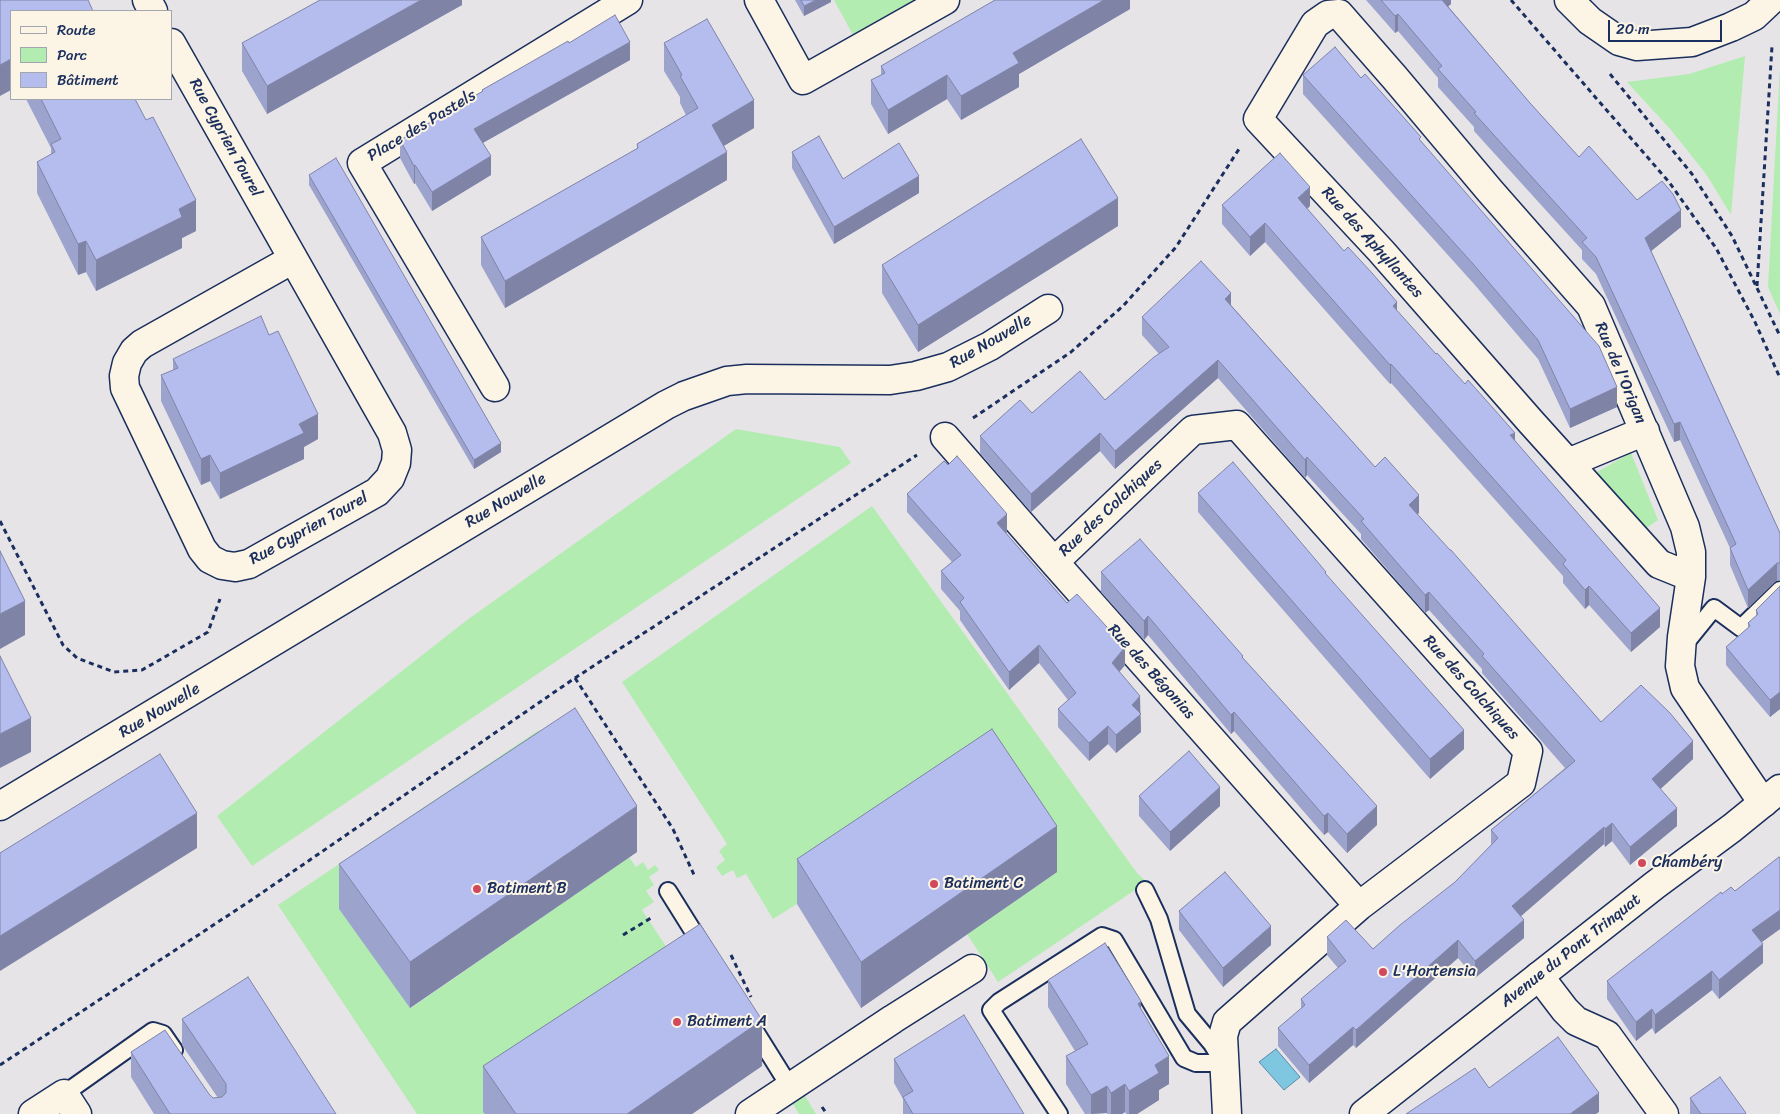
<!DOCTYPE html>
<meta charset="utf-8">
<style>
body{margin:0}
#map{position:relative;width:1780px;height:1114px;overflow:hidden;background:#e7e4e8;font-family:Sriracha,sans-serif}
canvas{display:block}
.legend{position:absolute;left:10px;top:10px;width:162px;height:90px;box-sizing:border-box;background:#fcf5e5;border:1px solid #a2a6af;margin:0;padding:6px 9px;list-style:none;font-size:15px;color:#1b2f5e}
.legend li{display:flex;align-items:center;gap:10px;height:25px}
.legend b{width:25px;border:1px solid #a2a6af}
.scale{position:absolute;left:1608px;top:20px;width:114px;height:22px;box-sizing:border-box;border:2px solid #1b2f5e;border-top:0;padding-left:6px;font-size:15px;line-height:18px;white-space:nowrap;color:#1b2f5e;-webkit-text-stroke:4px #fcf5e5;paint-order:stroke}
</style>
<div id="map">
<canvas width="1780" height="1114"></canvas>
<ul class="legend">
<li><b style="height:6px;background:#fcf5e5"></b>Route</li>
<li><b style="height:14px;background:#b2ecb1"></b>Parc</li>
<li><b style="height:14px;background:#b5bdee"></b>Bâtiment</li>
</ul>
<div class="scale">20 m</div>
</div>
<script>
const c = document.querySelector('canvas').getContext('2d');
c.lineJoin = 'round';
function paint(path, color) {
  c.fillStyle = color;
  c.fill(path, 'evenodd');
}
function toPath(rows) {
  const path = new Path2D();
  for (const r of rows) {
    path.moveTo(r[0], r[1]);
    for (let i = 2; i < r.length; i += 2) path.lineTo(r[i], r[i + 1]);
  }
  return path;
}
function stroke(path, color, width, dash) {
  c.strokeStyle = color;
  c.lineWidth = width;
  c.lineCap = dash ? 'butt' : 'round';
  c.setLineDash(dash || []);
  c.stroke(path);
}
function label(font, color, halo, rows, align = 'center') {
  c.font = font + ' Sriracha,sans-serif';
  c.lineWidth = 4;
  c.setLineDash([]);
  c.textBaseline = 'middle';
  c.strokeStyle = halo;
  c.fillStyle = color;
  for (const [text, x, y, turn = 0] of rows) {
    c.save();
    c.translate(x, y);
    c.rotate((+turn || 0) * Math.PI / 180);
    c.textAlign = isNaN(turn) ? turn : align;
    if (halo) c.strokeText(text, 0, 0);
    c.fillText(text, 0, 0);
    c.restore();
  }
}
const green = toPath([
 [834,0,915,0,853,35],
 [1745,56,1731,215,1706,174,1671,130,1627,82,1689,74],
 [1780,67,1780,314,1768,287],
 [736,429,840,447,851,463,252,866,217,816,467,620],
 [1631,453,1658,520,1645,529,1595,473],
 [872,506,1137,873,1147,882,998,982,967,934,1057,872,811,895,773,919,746,874,737,878,733,870,722,876,716,867,725,860,719,851,727,844,622,682],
 [539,730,560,764,340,910,411,1008,629,857,636,867,643,862,648,870,655,865,659,870,649,877,654,885,646,891,654,902,642,910,687,978,485,1114,417,1114,278,905],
 [802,1091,816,1114,799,1114,791,1101]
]);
const water = toPath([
 [1276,1049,1300,1077,1284,1090,1259,1062,1276,1049]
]);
const path = toPath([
 [1511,0,1669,182,1716,248,1755,322,1780,378],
 [1610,74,1692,174,1732,236,1780,336],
 [1757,286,1772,46],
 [973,418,1071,352,1123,306,1176,247,1239,149],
 [0,521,63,645,77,658,114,672,142,670,208,632,220,599],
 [575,678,673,829,695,877],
 [623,935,651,918],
 [731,955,751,997],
 [0,1065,250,901,575,678,917,455],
 [822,1107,827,1114]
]);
const lane = toPath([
 [1684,645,1714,608,1741,628,1780,590],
 [1145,890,1159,919,1187,1014,1212,1044,1221,1059],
 [668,891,703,947],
 [750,1023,790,1087],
 [64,1094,153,1031,163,1034,174,1050],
 [1059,1114,991,1010,999,1002,1102,936,1114,940,1184,1058,1196,1063,1224,1063]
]);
const street = toPath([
 [147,0,153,11],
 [759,0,803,80,945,0],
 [171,43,392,433,397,450,396,463,390,478,377,492,249,564,235,567,222,565,210,559,202,549,125,388,124,376,127,363,134,351,142,344,293,259],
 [495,387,362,163,628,0],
 [945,437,1054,562,1359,906],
 [1568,463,1645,431],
 [1054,562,1193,430,1237,425,1528,751,1521,783,1359,906,1227,1022,1223,1036,1227,1114],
 [1691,577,1659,564,1531,422,1381,251,1258,119,1315,24,1328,15,1339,14,1395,78,1490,191,1591,306,1685,527,1691,552,1691,577,1682,637,1680,666,1685,688,1763,803],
 [0,806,666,405,684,396,727,381,747,379,890,380,916,376,948,367,990,346,1048,309],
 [1539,976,1565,1010,1576,1021,1607,1035,1664,1114],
 [33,1114,64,1094,77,1114],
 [750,1114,893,1019,972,969]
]);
const secondary = toPath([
 [1569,0,1590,21,1619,41,1637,46,1692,42,1731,27,1754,16,1771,0],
 [1364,1114,1655,885,1732,828,1780,789]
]);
const wall = toPath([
 [462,0,462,5,267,114,242,71,242,43],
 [795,0,831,0,831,2,804,16],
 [1130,0,1130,9,1019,74,1019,87,961,120,947,99,888,134,871,104,871,80,881,75,881,66],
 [1366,0,1451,0,1451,4,1448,6,1530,103,1579,157,1637,200,1681,227,1651,251,1780,533,1780,581,1777,580,1748,608,1730,565,1730,548,1680,440,1674,442,1596,274,1582,259,1582,250,1474,131,1474,127,1438,87,1438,78,1398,31,1395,33],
 [569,43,630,60,482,143,491,175,432,211,415,183,414,184,400,158,400,140,482,92,482,90],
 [664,43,754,128,723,146,727,180,505,308,481,265,481,237,637,149,637,144,686,115,680,103,680,97,664,71],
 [1303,75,1361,78,1421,141,1617,407,1570,428,1538,359,1474,284,1303,94],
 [26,99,135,99,196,231,182,238,182,248,96,291,86,272,78,275,37,193,37,162,51,155,51,148],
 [792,152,843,179,919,193,834,244,792,168],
 [309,175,501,452,474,469,309,185],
 [1222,205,1310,206,1307,209,1397,311,1515,442,1660,627,1631,652,1589,605,1585,609,1563,583,1563,576,1391,383,1390,384,1265,242,1250,256,1222,224],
 [1118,226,918,352,882,293,882,265],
 [1231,305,1375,467,1419,513,1417,514,1601,722,1693,759,1660,789,1677,826,1630,865,1612,841,1605,847,1604,844,1520,916,1524,938,1475,978,1458,958,1356,1048,1353,1045,1309,1083,1278,1046,1278,1028,1301,1009,1301,999,1338,968,1327,955,1327,937,1373,949,1455,882,1491,845,1491,830,1565,768,1482,673,1482,669,1429,610,1425,613,1361,539,1361,534,1307,475,1305,478,1218,378,1115,469,1100,451,1031,512,980,453,980,436,1032,413,1105,400,1159,354,1142,335,1142,317],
 [173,359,318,439,304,447,304,459,220,499,210,481,201,485,161,401,161,375,173,370],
 [1198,493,1326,575,1464,749,1430,779,1198,512],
 [907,494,1007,532,1006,533,1067,603,1125,665,1119,672,1140,713,1141,732,1116,753,1108,744,1089,761,1058,727,1058,709,1068,700,1039,663,1009,690,960,620,960,611,941,589,941,571,952,562,907,512],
 [1101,572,1243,658,1377,825,1347,853,1328,832,1324,835,1234,731,1231,734,1148,635,1144,640,1101,592],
 [1780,586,1780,709,1770,717,1726,665,1726,647,1748,628,1748,623,1756,616,1756,610],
 [1139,796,1220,806,1170,851,1139,816],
 [637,852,410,1008,339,909,339,864],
 [1780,858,1780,929,1762,942,1763,963,1719,999,1712,990,1655,1034,1652,1028,1636,1041,1607,999,1607,981,1722,894,1735,891],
 [797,859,1057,872,861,1008,797,904],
 [1179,911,1271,945,1223,987,1179,930],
 [1048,980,1141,1010,1169,1084,1159,1090,1159,1100,1137,1114,1126,1114,1125,1112,1122,1114,1107,1114,1107,1113,1085,1114,1066,1084,1066,1056,1075,1051,1048,1007],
 [182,1019,336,1114,154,1114,131,1077,131,1052,213,1098,218,1098,182,1045],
 [894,1059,1024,1114,903,1114,903,1099,894,1083],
 [483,1066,762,1066,692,1114,485,1114,483,1112],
 [1690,1098,1746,1114,1690,1114]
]);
const shadedWall = toPath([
 [421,0,462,0,462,5,267,114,267,86],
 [816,0,831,0,831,2,804,16,804,6],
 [1104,0,1130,0,1130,9,1019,74,1019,87,961,120,961,96,1013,53],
 [1440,0,1451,0,1451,4,1440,14],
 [1398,14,1398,31,1395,33,1395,16],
 [630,42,630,60,474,148,474,129],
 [11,59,11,90,0,96,0,65],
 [947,75,947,99,888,134,888,110],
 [754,100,754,128,712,153,712,125],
 [727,152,727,180,505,308,505,281],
 [491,156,491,175,432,211,432,192],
 [415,165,415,183,414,184,414,166],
 [919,176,919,193,834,244,834,227],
 [1310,187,1310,206,1298,217,1298,198],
 [1118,198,1118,226,918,352,918,325],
 [196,200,196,231,182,238,182,248,96,291,96,260,179,209],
 [1681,210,1681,227,1645,256,1645,238],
 [1265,223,1265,242,1250,256,1250,237],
 [86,241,86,272,78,275,78,244],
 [1231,293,1231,311,1225,299],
 [1397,302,1397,321,1393,306],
 [1218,360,1218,378,1115,469,1115,451],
 [1391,364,1391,383,1390,384,1390,365],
 [1617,387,1617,407,1570,428,1570,409],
 [318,414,318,439,304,447,304,459,220,499,220,473,299,424],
 [1680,422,1680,440,1674,442,1674,424],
 [1100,433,1100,451,1031,512,1031,494],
 [1515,433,1515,452,1510,435],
 [501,443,501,452,474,469,474,460],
 [210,455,210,481,201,485,201,459],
 [1307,457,1307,475,1305,478,1305,460],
 [1419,495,1419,513,1409,522,1409,505],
 [1007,514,1007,532,997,541,997,523],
 [1777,563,1777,580,1748,608,1748,590],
 [1589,586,1589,605,1585,609,1585,590],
 [1429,592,1429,610,1425,613,1425,595],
 [25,601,25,635,0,649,0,614],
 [1660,608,1660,627,1631,652,1631,633],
 [1148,616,1148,635,1144,640,1144,621],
 [1039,645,1039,663,1009,690,1009,672],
 [1125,647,1125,665,1112,681,1112,663],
 [1780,692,1780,709,1770,717,1770,700],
 [1140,696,1141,732,1116,753,1116,735,1132,705],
 [1234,712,1234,731,1231,734,1231,715],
 [31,718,31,752,0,768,0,734],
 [1108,726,1108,744,1089,761,1089,743],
 [1464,730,1464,749,1430,779,1430,759],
 [1693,741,1693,759,1652,797,1652,779],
 [1220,787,1220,806,1170,851,1170,832],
 [637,806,637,852,410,1008,410,962],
 [1377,806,1377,825,1347,853,1347,834],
 [1677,808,1677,826,1630,865,1630,847],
 [197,813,197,848,0,971,0,936],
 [1328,813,1328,832,1324,835,1324,816],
 [1612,823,1612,841,1605,847,1605,829],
 [1057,826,1057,872,861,1008,861,962],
 [1604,827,1604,844,1512,924,1512,906],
 [1780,910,1780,929,1752,949,1752,930],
 [1524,920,1524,938,1475,978,1475,961],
 [1271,926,1271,945,1223,987,1223,968],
 [1458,940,1458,958,1356,1048,1356,1030],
 [1763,944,1763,963,1719,999,1719,980],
 [1712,971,1712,990,1655,1034,1655,1015],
 [1141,1001,1141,1029,1138,1004],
 [1652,1009,1652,1028,1636,1041,1636,1022],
 [762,1020,762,1066,692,1114,627,1114],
 [1353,1027,1353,1045,1309,1083,1309,1065],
 [1169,1056,1169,1084,1159,1090,1159,1100,1137,1114,1129,1114,1129,1091,1155,1065],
 [1125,1084,1125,1112,1122,1114,1111,1114,1111,1093],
 [1107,1086,1107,1113,1091,1114,1091,1095],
 [1599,1093,1599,1112,1596,1114,1570,1114]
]);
const building = toPath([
 [0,0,88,0,93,11,11,11,11,59,0,65,0,0],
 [320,0,421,0,267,86,242,43,320,0],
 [801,0,816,0,804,6,801,0],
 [995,0,1104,0,1013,53,1019,63,961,96,947,75,888,110,871,80,885,73,881,66,995,0],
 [1381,0,1442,0,1530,103,1579,157,1589,146,1637,200,1662,181,1673,194,1681,210,1645,238,1780,533,1780,563,1777,563,1748,590,1730,548,1736,544,1680,422,1674,424,1596,257,1582,242,1587,238,1474,113,1476,112,1438,69,1442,66,1398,14,1395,16,1381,0],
 [615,15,630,42,474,129,491,156,432,192,415,165,414,166,400,140,483,91,482,90,568,41,569,43,615,15],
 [707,19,754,100,712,125,727,152,505,281,481,237,638,148,637,144,698,108,680,76,682,75,664,43,707,19],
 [1335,47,1361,78,1365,74,1421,137,1419,139,1599,346,1617,387,1570,409,1538,340,1474,265,1303,75,1335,47],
 [41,99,135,99,146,120,153,117,196,200,179,209,182,217,96,260,86,241,78,244,37,162,55,152,51,144,61,139,41,99],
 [819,136,843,179,899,143,919,176,834,227,792,152,819,136],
 [1081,139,1118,198,918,325,882,265,1081,139],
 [1280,153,1310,187,1298,198,1344,251,1348,247,1372,273,1397,302,1393,306,1436,354,1437,353,1465,384,1468,380,1493,408,1515,433,1510,435,1660,608,1631,633,1589,586,1585,590,1563,564,1566,560,1391,364,1390,365,1265,223,1250,237,1222,205,1280,153],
 [336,158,501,443,474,460,309,175,336,158],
 [1201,261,1231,293,1225,299,1375,467,1385,457,1419,495,1409,505,1450,550,1451,550,1601,722,1641,685,1670,713,1693,741,1652,779,1677,808,1630,847,1612,823,1605,829,1604,827,1512,906,1524,920,1475,961,1458,940,1356,1030,1353,1027,1309,1065,1278,1028,1305,1005,1301,999,1346,961,1327,937,1346,920,1373,949,1400,925,1455,882,1498,838,1491,830,1575,761,1482,656,1484,654,1429,592,1425,595,1361,521,1364,519,1307,457,1305,460,1218,360,1115,451,1100,433,1031,494,980,436,1020,400,1032,413,1080,371,1105,400,1154,357,1169,347,1142,317,1201,261],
 [261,316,269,335,278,331,318,414,299,424,304,433,220,473,210,455,201,459,161,375,178,368,173,359,261,316],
 [957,456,1007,514,997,523,1067,603,1077,594,1125,647,1112,663,1140,696,1132,705,1141,714,1116,735,1108,726,1089,743,1058,709,1076,693,1039,645,1009,672,960,602,964,598,941,571,961,555,907,494,944,461,948,465,957,456],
 [1233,462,1326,572,1325,573,1464,730,1430,759,1198,493,1233,462],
 [1140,539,1243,656,1242,657,1377,806,1347,834,1328,813,1324,816,1234,712,1231,715,1148,616,1144,621,1101,572,1140,539],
 [0,551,25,601,0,614,0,551],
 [1780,586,1780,692,1770,700,1726,647,1750,626,1748,623,1758,614,1756,610,1780,586],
 [0,656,31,718,0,734,0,656],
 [575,708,637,806,410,962,339,864,575,708],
 [992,729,1057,826,861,962,797,859,992,729],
 [1189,751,1220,787,1170,832,1139,796,1189,751],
 [160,754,197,813,0,936,0,853,160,754],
 [1779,857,1780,858,1780,910,1752,930,1763,944,1719,980,1712,971,1655,1015,1652,1009,1636,1022,1607,981,1721,892,1722,894,1731,887,1735,891,1779,857],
 [1225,872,1271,926,1223,968,1179,911,1225,872],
 [700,924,762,1020,627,1114,516,1114,483,1066,700,924],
 [1105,943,1141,1001,1138,1004,1169,1056,1155,1065,1159,1073,1129,1091,1125,1084,1111,1093,1107,1086,1091,1095,1066,1056,1088,1044,1048,980,1105,943],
 [248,977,336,1114,170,1114,131,1052,165,1030,209,1094,213,1098,222,1097,226,1093,226,1084,182,1019,248,977],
 [964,1015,1024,1114,913,1114,903,1097,913,1091,894,1059,964,1015],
 [1558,1037,1599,1093,1570,1114,1406,1114,1475,1068,1489,1088,1558,1037],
 [1720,1077,1746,1113,1744,1114,1701,1114,1690,1098,1720,1077]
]);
const markers = [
 [1642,863,5,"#d1495b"],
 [934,884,5,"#d1495b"],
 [477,889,5,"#d1495b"],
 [1383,972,5,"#d1495b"],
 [677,1022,5,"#d1495b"]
];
const streetNames = [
 ["Place des Pastels",422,126,-31],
 ["Rue Cyprien Tourel",225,138,61],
 ["Rue des Aphyllantes",1372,243,48],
 ["Rue Nouvelle",991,342,-30],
 ["Rue de l'Origan",1620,373,67],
 ["Rue Nouvelle",506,501,-31],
 ["Rue des Colchiques",1111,508,-43],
 ["Rue Cyprien Tourel",309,529,-29],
 ["Rue des Bégonias",1151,672,48],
 ["Rue des Colchiques",1471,688,48],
 ["Rue Nouvelle",160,711,-31],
 ["Avenue du Pont Trinquat",1571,951,-38]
];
const poiNames = [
 ["Chambéry",1652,863],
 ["Batiment C",944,884],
 ["Batiment B",487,889],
 ["L'Hortensia",1393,972],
 ["Batiment A",687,1022]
];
paint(green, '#b2ecb1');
paint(water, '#7fc7e0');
stroke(water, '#578aac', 1);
stroke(lane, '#1b2f5e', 20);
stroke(street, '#1b2f5e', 31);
stroke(secondary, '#1b2f5e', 31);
stroke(path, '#1b2f5e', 3, [5, 4]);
stroke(lane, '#fcf5e5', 16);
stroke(street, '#fcf5e5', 28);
stroke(secondary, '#fcf5e5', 28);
paint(wall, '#9ca3cd');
paint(shadedWall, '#7f84a7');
paint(building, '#b5bdee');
stroke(building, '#7f84a7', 1);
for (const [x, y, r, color] of markers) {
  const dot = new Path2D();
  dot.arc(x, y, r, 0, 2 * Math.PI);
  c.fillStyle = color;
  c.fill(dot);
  stroke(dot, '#fcf5e5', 2);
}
label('16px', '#1b2f5e', '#fcf5e5', streetNames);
label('16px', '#1b2f5e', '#fcf5e5', poiNames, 'left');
</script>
